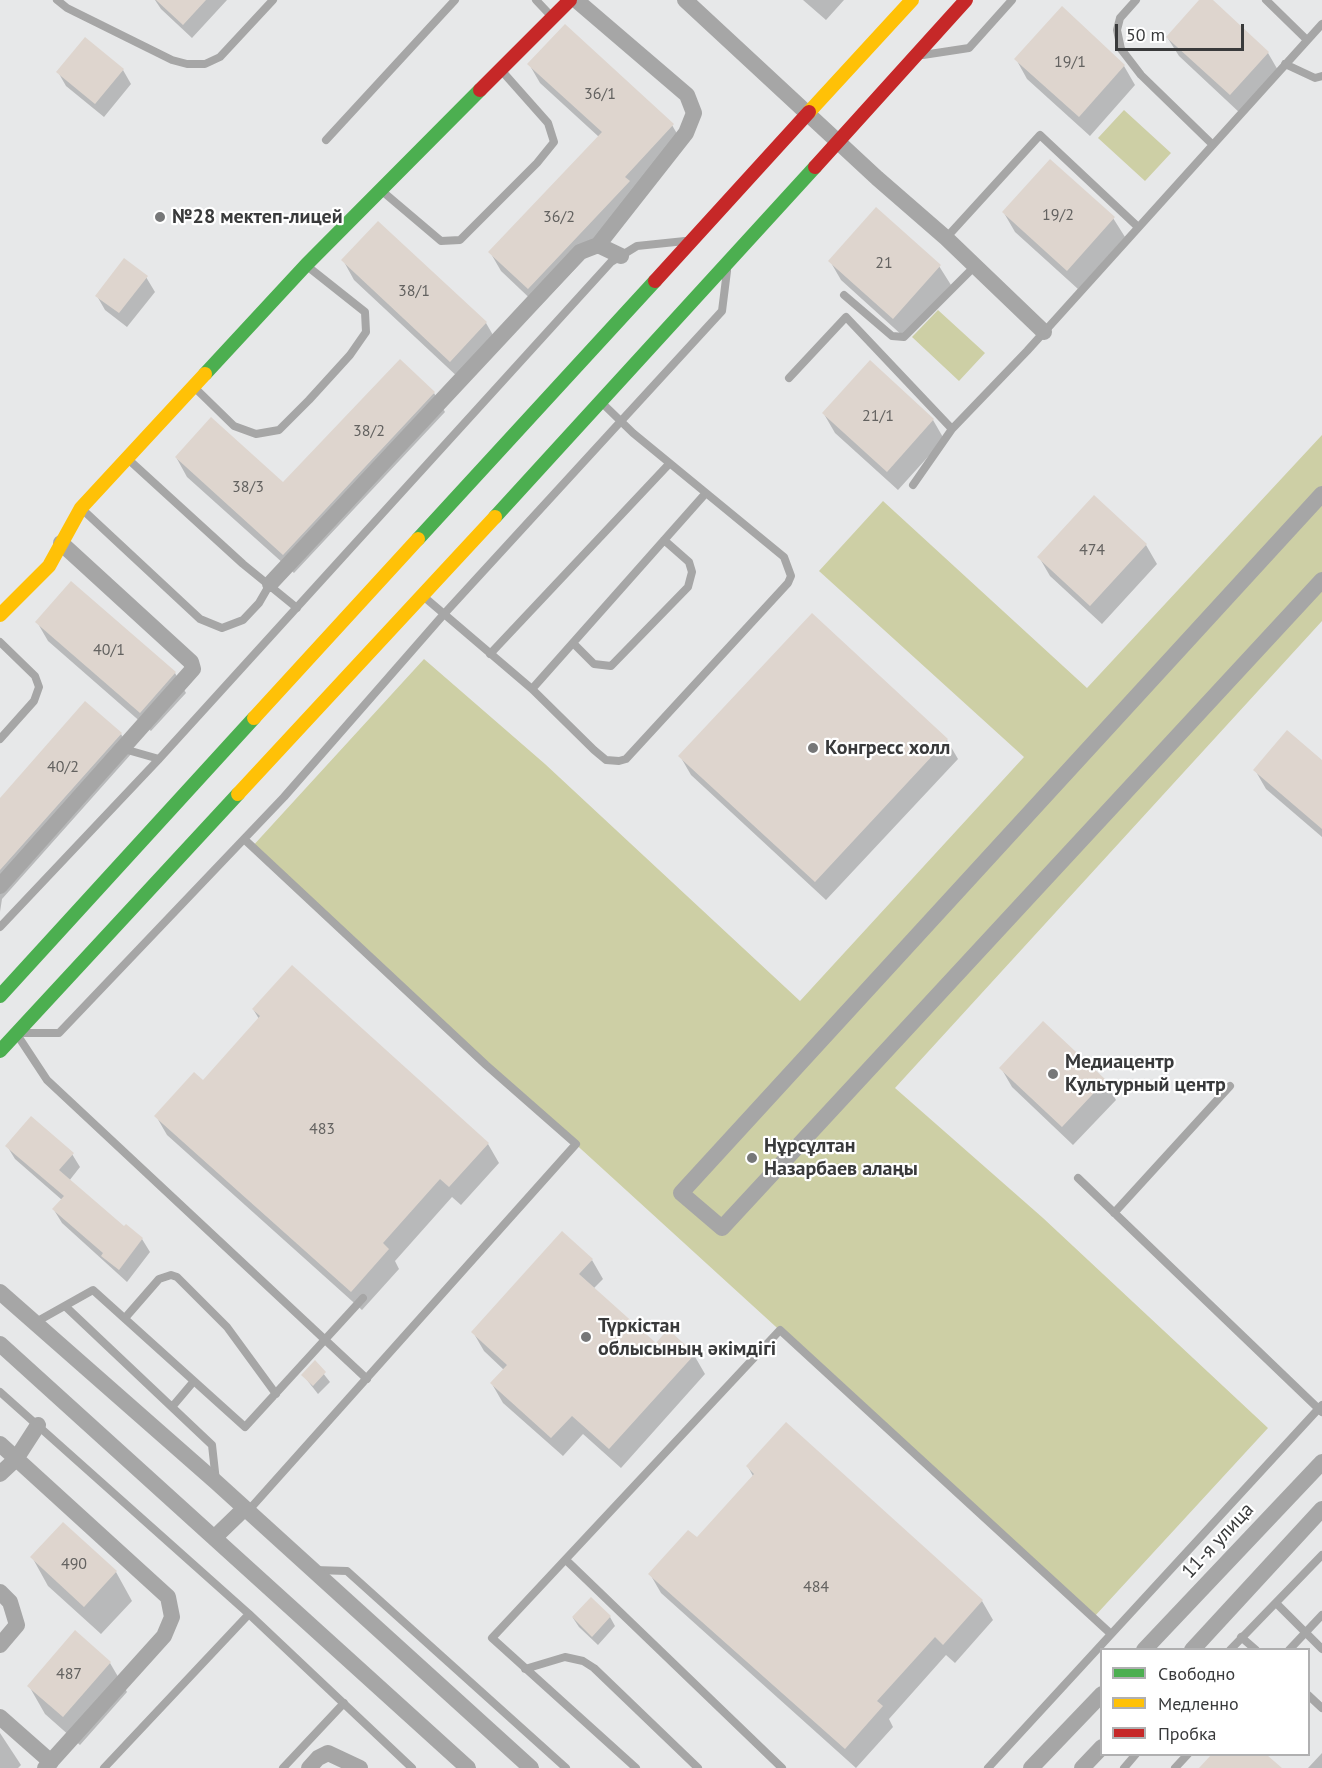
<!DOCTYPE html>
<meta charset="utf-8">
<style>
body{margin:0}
#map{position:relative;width:1322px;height:1768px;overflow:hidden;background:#e7e8e9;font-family:"PT Sans",sans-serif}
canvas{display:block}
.legend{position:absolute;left:1100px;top:1648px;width:210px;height:108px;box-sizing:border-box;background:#fff;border:2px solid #b0b0b1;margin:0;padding:8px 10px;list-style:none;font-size:18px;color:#393a3b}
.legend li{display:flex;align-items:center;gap:12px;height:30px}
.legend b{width:30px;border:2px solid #b0b0b1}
.scale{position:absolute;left:1115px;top:24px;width:129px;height:27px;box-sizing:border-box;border:3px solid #393a3b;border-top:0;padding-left:8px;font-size:18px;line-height:21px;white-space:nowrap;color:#393a3b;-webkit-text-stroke:4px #fff;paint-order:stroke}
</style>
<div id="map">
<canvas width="1322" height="1768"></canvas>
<ul class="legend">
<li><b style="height:8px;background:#4caf50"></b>Свободно</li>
<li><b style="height:8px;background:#ffc107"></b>Медленно</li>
<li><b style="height:8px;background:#c62828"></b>Пробка</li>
</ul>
<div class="scale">50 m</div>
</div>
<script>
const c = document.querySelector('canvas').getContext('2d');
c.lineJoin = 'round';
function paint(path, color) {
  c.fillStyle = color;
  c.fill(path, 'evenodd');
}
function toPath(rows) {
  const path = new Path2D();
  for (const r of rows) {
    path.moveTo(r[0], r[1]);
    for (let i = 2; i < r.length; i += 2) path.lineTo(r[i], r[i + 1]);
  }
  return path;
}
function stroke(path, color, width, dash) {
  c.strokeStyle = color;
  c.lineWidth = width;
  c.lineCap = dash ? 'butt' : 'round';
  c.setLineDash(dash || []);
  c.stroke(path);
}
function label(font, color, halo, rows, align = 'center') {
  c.font = font + ' "PT Sans",sans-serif';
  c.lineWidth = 4.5;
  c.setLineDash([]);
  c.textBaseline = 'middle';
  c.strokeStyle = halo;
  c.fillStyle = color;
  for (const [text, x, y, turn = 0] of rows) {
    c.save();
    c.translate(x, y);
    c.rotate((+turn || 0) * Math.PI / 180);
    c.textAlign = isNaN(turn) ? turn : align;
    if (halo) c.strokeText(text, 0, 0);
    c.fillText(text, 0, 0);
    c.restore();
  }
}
const green = toPath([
 [1124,110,1171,153,1145,181,1098,138],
 [938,310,985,353,959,381,912,337],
 [1322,435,1322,621,895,1088,1043,1218,1268,1428,1094,1617,251,848,424,659,545,764,800,1001,1024,757,819,571,883,501,1087,688]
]);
const shadow = toPath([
 [155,0,227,0,192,38,161,9],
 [803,0,844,0,826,20],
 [1201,0,1210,0,1268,53,1279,72,1241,114,1179,56,1167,37],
 [1062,8,1124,66,1135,85,1090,136,1027,79,1016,59],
 [529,64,672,125,683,144,639,202,539,307,501,271,490,252,599,137,540,83],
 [123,70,131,84,104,117,66,86,58,72],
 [1004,213,1113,218,1125,237,1078,289,1015,232],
 [343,260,486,323,497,342,461,380,354,280],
 [830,261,939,266,951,285,904,337,841,280],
 [146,277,155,292,127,327,105,310,97,296],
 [870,362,933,420,944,439,898,490,835,433,824,414],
 [434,393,445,412,294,573,187,477,176,457,283,484],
 [1146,545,1157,564,1102,624,1050,576,1039,557],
 [37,622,175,673,186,693,151,731,48,641],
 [121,734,132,753,2,899,0,912,0,800],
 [947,740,958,759,826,900,691,775,680,756],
 [1322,762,1322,837,1266,789,1255,770],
 [253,1009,488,1144,499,1163,461,1205,452,1197,395,1261,399,1269,362,1310,167,1135,156,1116,203,1082,259,1019],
 [1001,1068,1105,1081,1116,1100,1073,1145,1012,1087],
 [7,1146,72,1154,80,1167,69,1181,125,1228,142,1239,150,1252,127,1282,62,1223,54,1210,62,1200,15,1159],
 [592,1260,603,1279,593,1289,656,1345,668,1332,694,1355,705,1374,621,1468,583,1434,563,1456,503,1403,492,1384,504,1370,484,1351,473,1332],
 [315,1363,330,1382,318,1394,303,1375],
 [786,1424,982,1601,993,1620,955,1663,946,1655,889,1719,893,1727,856,1768,661,1593,650,1574,697,1539,753,1476,748,1467],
 [63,1524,116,1572,132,1601,101,1634,48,1586,32,1557],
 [591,1599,610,1617,615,1626,598,1645,579,1627,573,1618],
 [75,1633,110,1663,127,1692,80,1745,45,1714,29,1686],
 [0,1733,21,1765,18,1768,0,1768],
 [1322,1753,1322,1768,1308,1768],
 [1213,1754,1265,1754,1280,1768,1201,1768]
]);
const building = toPath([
 [156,0,206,0,183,25],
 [1199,0,1213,0,1269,52,1230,95,1166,37],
 [1062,6,1125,65,1079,117,1014,59],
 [565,24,674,124,625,177,630,181,528,289,488,252,602,132,527,64],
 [85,37,124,69,95,104,56,72],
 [1050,159,1115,217,1067,271,1002,212],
 [876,207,941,265,893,319,828,261],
 [378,221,487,322,450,362,341,260],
 [124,258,148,276,119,313,95,296],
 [400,359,435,392,283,555,175,457,211,417,283,482],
 [870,360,934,419,887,472,822,413],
 [1094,495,1147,544,1090,606,1037,557],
 [71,581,176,672,140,713,35,622],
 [812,613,948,739,815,882,678,756],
 [85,701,122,733,0,870,0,798],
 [1287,730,1322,760,1322,829,1253,770],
 [292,965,489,1143,449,1187,440,1179,383,1243,389,1249,351,1292,154,1116,194,1072,203,1080,260,1016,252,1009],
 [1043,1021,1106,1080,1062,1127,999,1068],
 [31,1116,74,1153,59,1170,124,1226,126,1224,143,1238,119,1270,101,1256,103,1253,52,1209,64,1196,5,1146],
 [562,1231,593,1259,579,1274,656,1343,668,1329,695,1354,609,1449,572,1416,551,1438,490,1383,507,1365,471,1332],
 [315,1360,326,1372,313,1386,301,1375],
 [786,1422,983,1600,943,1645,935,1637,877,1701,883,1706,845,1749,648,1574,688,1530,697,1537,754,1474,746,1466],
 [63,1522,117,1571,84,1607,30,1557],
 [591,1597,611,1616,592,1637,572,1617],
 [75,1630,111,1662,63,1717,27,1686],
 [1211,1755,1267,1755,1282,1768,1199,1768]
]);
const lane = toPath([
 [57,0,67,8,172,60,187,64,205,64,220,57,273,0],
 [536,0,552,17],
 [1136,0,1120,18,1117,30,1121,49,1141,75,1213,145],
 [1266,0,1307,40],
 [923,55,969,48,1012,0],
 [1285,64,1315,78,1322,76],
 [326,140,455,0],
 [382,191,441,241,460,240,537,163,554,142,548,123,501,70],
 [946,238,1040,135,1137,226],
 [844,295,892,336,904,337,975,266],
 [789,378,846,317,952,429],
 [194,387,234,426,256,434,279,430,309,400,350,355,366,332,365,312,307,266],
 [129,460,243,564,297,608],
 [913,485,952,429,1027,351,1322,24],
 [83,510,200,619,222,628,243,620,259,603,270,584],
 [423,596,532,689,594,750,606,760,619,761,626,759,788,583,791,576,784,557,633,433,601,402],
 [0,642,35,676,39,687,34,701,0,739],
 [573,643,594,664,611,666,688,587,692,572,689,562,664,540],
 [490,654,669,464],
 [532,689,705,494],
 [124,749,159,759],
 [244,839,486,1065,576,1144,248,1511],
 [0,927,159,759,611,262,637,246,685,241],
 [1078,1178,1322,1412],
 [1114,1213,1230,1086],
 [65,1306,212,1445,216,1481],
 [125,1318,159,1279,171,1275,177,1277,227,1327,276,1394],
 [36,1322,93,1290,245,1427,363,1298],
 [367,1379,47,1080,16,1033,59,1033,284,797,444,614,722,311,727,271],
 [0,1392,249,1614,412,1768],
 [172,1407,194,1381],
 [566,1560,782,1768],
 [315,1570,347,1571,566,1768],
 [1277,1604,1322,1649],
 [1241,1637,1256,1650],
 [1230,1650,1322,1555],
 [1289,1650,1322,1615],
 [525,1669,565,1657,583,1661,594,1668,698,1768],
 [1308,1695,1322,1708],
 [104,1768,249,1614],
 [283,1768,344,1703],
 [636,1768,492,1638,780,1330,1111,1634],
 [988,1768,1322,1405],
 [1124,1768,1136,1754],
 [1175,1768,1188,1754]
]);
const street = toPath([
 [576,0,687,95,694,113,686,133,598,245],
 [685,0,877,178,946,238,1044,332],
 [1322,494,681,1193,722,1228,1322,580],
 [270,584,580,252,598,245,621,256],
 [0,886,193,669,191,662,61,543],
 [0,1292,216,1482,531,1768],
 [0,1344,468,1768],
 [0,1444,168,1597,172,1617,164,1636,45,1768],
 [0,1474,16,1459,38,1425],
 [214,1538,245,1508],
 [0,1592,10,1602,17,1625,0,1645],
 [1144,1650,1322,1462],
 [1192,1650,1322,1509],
 [0,1717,51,1762],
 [309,1768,318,1758,328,1753,360,1768],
 [1031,1768,1102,1694],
 [1082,1768,1102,1747]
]);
const fast = toPath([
 [205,374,306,265,480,90],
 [495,517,815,167],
 [418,539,655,281],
 [0,996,254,718],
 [0,1051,238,794]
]);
const slow = toPath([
 [809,112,912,0],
 [0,615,49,566,81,508,205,374],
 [254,718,418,539],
 [238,794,495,517]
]);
const jam = toPath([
 [480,90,570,0],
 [815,167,966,0],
 [655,281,809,112]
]);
const markers = [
 [160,217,6,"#767778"],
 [813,748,6,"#767778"],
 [1053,1074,6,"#767778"],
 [752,1158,6,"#767778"],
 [586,1337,6,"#767778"]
];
const numberNames = [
 ["19/1",1070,62],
 ["36/1",600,94],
 ["19/2",1058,215],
 ["36/2",559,217],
 ["21",884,263],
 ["38/1",414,291],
 ["21/1",878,416],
 ["38/2",369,431],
 ["38/3",248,487],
 ["474",1092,550],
 ["40/1",109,650],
 ["40/2",63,767],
 ["483",322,1129],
 ["490",74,1564],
 ["484",816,1587],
 ["487",69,1674]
];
const poiNames = [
 ["№28 мектеп-лицей",172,217],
 ["Конгресс холл",825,748],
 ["Медиацентр",1065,1062],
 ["Культурный центр",1065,1085],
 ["Нұрсұлтан",764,1146],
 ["Назарбаев алаңы",764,1169],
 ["Түркістан",598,1326],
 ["облысының әкімдігі",598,1349]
];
const streetNames = [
 ["11-я улица",1218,1541,-47]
];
paint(green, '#cdcfa5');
paint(shadow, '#0003');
paint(building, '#ded5ce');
stroke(lane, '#a6a6a6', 8);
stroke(street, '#a6a6a6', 16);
stroke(fast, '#4caf50', 14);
stroke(slow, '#ffc107', 14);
stroke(jam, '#c62828', 14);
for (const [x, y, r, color] of markers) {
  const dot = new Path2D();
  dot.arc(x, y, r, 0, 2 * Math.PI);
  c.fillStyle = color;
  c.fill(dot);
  stroke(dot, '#fff', 2);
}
label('16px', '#636260', null, numberNames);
label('bold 20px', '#393a3b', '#fff', poiNames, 'left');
label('20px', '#393a3b', '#fff', streetNames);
</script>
